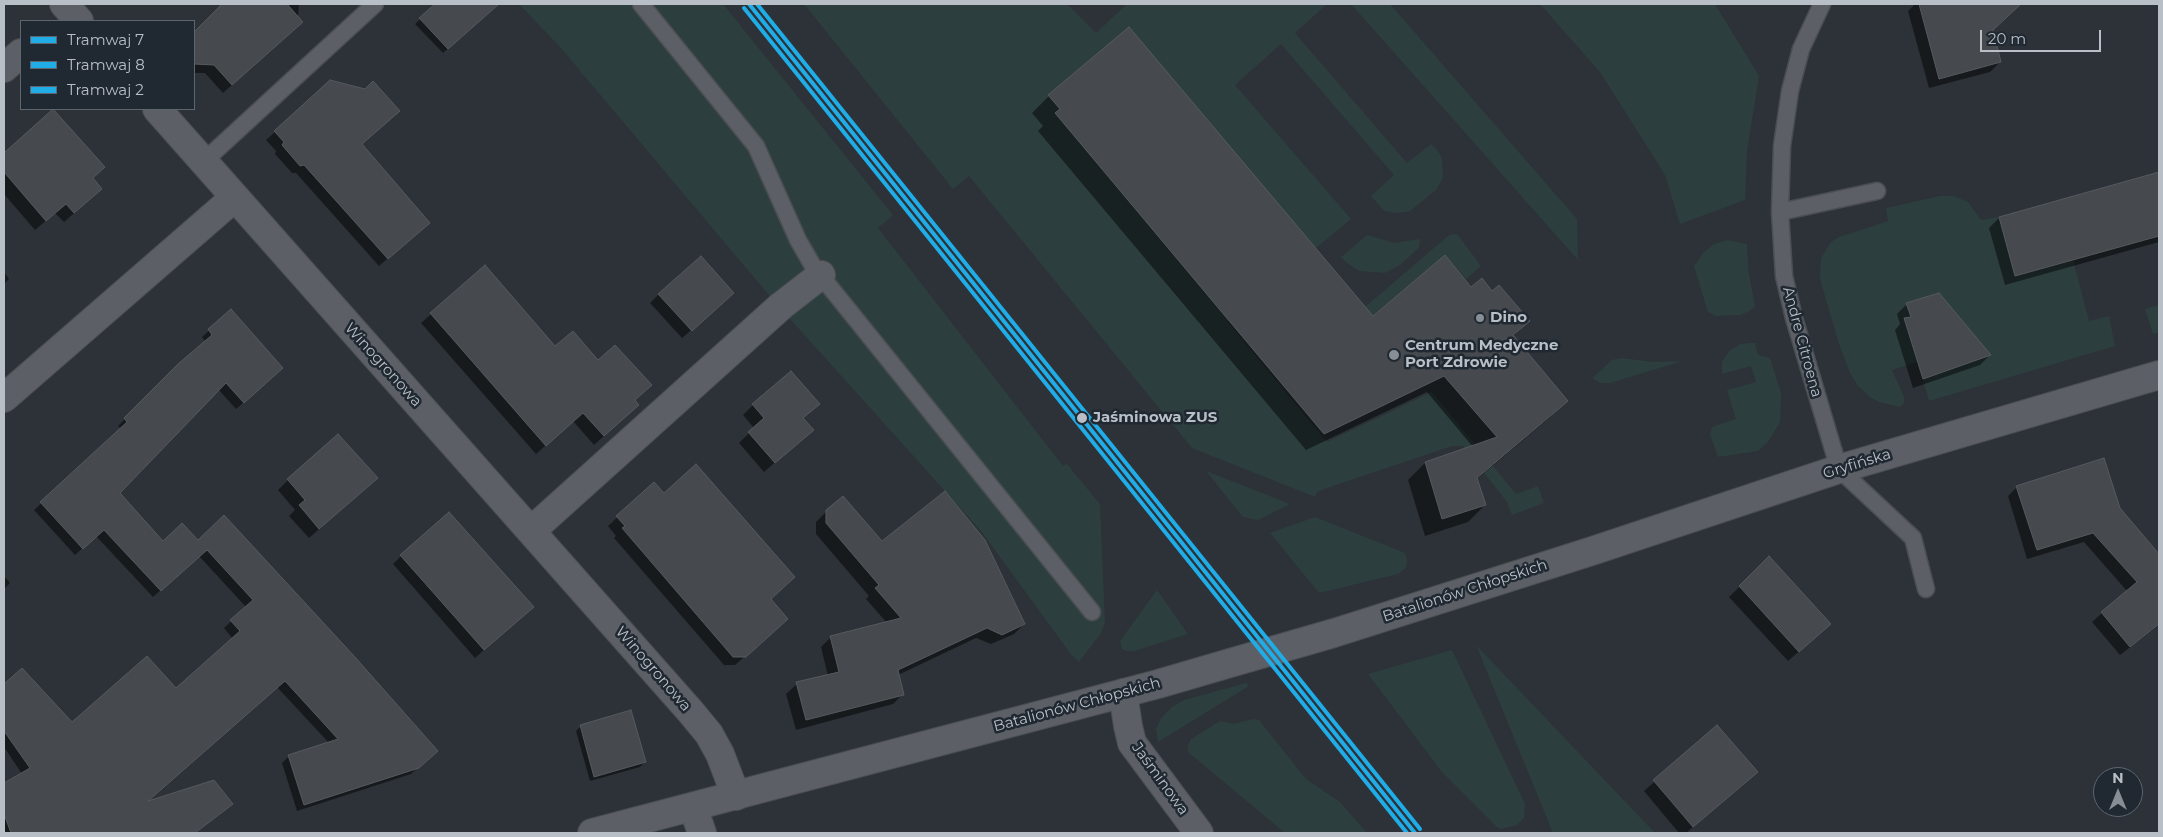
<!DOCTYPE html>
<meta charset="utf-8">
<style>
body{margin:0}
#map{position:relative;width:2163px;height:837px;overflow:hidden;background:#2c3238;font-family:Montserrat,sans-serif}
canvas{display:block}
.frame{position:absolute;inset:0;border:5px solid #b8bfc7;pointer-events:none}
.legend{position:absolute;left:20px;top:20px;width:175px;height:90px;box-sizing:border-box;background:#202932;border:1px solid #5d656e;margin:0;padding:6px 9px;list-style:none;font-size:15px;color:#b8bfc7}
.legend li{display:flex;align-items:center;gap:10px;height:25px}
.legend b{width:25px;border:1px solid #5d656e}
.north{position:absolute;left:2093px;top:767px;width:50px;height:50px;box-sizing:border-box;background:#202932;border:1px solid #5d656e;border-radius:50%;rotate:0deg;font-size:14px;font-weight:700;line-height:20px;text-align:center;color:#b8bfc7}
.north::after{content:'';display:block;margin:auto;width:18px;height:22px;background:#878e95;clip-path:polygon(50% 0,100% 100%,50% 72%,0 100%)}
.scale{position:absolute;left:1980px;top:30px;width:121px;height:22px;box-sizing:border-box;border:2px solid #b8bfc7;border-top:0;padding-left:6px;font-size:15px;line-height:18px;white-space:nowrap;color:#b8bfc7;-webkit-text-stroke:4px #202932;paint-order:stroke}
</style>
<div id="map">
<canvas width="2163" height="837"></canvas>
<div class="frame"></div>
<ul class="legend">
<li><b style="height:6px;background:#20ace6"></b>Tramwaj 7</li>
<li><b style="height:6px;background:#20ace6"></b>Tramwaj 8</li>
<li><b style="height:6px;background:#20ace6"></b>Tramwaj 2</li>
</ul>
<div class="north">N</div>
<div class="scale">20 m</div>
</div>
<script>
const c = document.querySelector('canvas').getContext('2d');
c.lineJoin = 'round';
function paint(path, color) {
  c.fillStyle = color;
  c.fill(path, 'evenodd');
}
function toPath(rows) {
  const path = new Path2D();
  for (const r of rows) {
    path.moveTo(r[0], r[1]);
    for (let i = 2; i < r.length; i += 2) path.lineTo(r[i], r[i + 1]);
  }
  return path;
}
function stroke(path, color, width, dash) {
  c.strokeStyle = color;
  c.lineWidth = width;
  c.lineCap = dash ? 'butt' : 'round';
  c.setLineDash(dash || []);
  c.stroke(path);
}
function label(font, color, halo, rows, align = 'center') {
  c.font = font + ' Montserrat,sans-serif';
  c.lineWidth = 5;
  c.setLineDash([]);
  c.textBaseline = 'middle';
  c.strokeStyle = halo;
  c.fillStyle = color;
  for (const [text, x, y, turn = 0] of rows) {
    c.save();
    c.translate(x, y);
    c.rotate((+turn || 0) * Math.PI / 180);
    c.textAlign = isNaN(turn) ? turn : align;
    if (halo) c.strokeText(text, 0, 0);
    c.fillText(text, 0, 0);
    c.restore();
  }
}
const green = toPath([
 [519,4,723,4,893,215,878,228,1063,466,1067,464,1100,504,1105,622,1101,633,1079,662,1070,653,981,531,773,300,560,47],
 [804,4,1067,4,1096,33,1127,4,1327,4,1295,33,1407,163,1431,144,1437,150,1442,158,1443,178,1436,190,1410,211,1397,213,1384,211,1371,196,1394,175,1281,44,1235,85,1351,219,1227,321,1327,442,1432,392,1516,494,1538,486,1544,503,1512,515,1507,502,1463,446,1452,446,1324,489,1317,492,1315,497,1192,448,969,176,953,189],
 [1351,4,1390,4,1577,219,1578,260],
 [1540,4,1715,4,1759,76,1747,151,1745,200,1680,224,1665,175,1600,72],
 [1940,196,1954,196,1968,202,1981,220,1999,217,2015,276,2073,260,2089,321,2109,316,2115,346,1929,401,1923,379,1991,355,1948,304,1937,294,1906,303,1911,317,1918,362,1892,370,1904,397,1904,403,1900,407,1879,402,1870,397,1858,386,1850,373,1839,344,1820,279,1821,258,1831,242,1839,237,1888,221,1886,208],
 [1454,234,1458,235,1481,266,1466,279,1445,255,1372,316,1365,307,1449,235],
 [1367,235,1394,243,1420,239,1419,248,1400,265,1385,273,1359,271,1347,263,1341,257],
 [1728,240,1747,244,1748,269,1755,306,1750,311,1740,315,1716,316,1708,312,1694,266,1704,252,1714,244],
 [2159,305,2159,332,2153,334,2145,309],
 [1750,343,1755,343,1758,355,1770,358,1781,393,1780,422,1768,442,1758,451,1718,457,1710,434,1712,427,1736,419,1727,390,1756,382,1751,366,1722,374,1722,362,1729,351,1740,344],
 [1621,358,1654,362,1683,361,1610,383,1600,383,1592,378,1612,360],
 [1206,471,1290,504,1258,520,1243,517],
 [1315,517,1405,553,1407,560,1406,568,1398,574,1319,593,1270,533],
 [1157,590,1188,634,1134,651,1126,651,1122,649,1120,641],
 [1476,645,1655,833,1553,833],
 [1452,650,1525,804,1524,818,1517,825,1501,829,1497,827,1441,771,1368,674],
 [1246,683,1249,686,1158,742,1156,729,1161,718,1172,707,1184,700],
 [1253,719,1259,720,1306,779,1340,802,1367,833,1285,833,1188,752,1188,745,1191,739,1220,721,1234,724]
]);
const shadow = toPath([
 [223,4,299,4,297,27,223,93,205,73,194,73,194,34],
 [437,4,494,4,496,5,443,53,415,24],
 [1915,4,2014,4,2010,13,1991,31,2000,62,1990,72,1929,88,1908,11],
 [331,82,365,91,361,145,420,231,379,266,296,173,292,173,275,154,276,151,266,140],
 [1049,96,1373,318,1471,288,1492,293,1528,321,1512,337,1566,401,1549,418,1476,480,1485,505,1468,522,1425,536,1408,480,1425,463,1473,447,1427,392,1306,450,1038,131,1043,126,1032,113],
 [53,110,92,179,101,189,64,222,55,213,35,230,4,194,4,154],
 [2159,173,2159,242,2005,285,1989,228,1999,218],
 [485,267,555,348,634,401,628,414,594,445,573,421,536,454,421,323],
 [4,272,9,279,4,284],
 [659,294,724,302,682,338,650,303],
 [1907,304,1990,355,1980,365,1913,388,1895,330,1900,324,1897,314],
 [231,311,275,375,236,409,218,389,119,493,163,543,198,541,429,757,411,774,297,811,282,763,289,756,329,743,277,687,145,803,224,811,195,833,6,833,4,832,4,785,22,774,4,747,4,686,22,669,72,723,176,690,233,639,224,628,246,607,199,556,153,597,96,536,75,555,34,510,121,429,118,426,179,365,206,342,202,337],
 [818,404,802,419,812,430,764,472,739,443,754,428,743,415,753,405],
 [288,480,366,488,309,538,289,516,295,510,278,490],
 [654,483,769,599,778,628,735,665,724,665,614,538,616,536,608,526],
 [2017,487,2119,509,2159,556,2159,625,2120,655,2092,622,2127,591,2084,542,2027,559,2008,496],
 [827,511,882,543,1024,624,1014,634,991,644,976,638,898,675,903,694,893,704,796,730,786,694,797,684,828,676,821,647,831,637,887,623,866,599,869,596,816,534,816,522],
 [401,556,523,615,475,658,393,564],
 [1769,558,1819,634,1788,661,1729,597],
 [4,576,10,583,4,589],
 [581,726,645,762,640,767,590,781,576,731],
 [1717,727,1746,782,1686,833,1679,833,1644,791]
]);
const building = toPath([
 [222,4,287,4,303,22,232,85,214,65,194,64,194,32,222,4],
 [435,4,499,4,448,49,419,18,435,4],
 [1919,4,2021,4,1993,30,2001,62,1939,79,1919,4],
 [1129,27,1373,316,1445,255,1471,287,1482,278,1492,291,1499,285,1530,321,1513,335,1568,401,1477,478,1486,505,1442,519,1425,462,1497,437,1444,376,1324,434,1055,113,1060,109,1048,95,1129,27],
 [330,80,365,89,373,81,400,111,362,144,430,223,388,259,304,165,300,166,282,145,284,142,274,131,330,80],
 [53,109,105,167,93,178,102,189,74,213,66,204,46,221,4,172,4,153,53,109],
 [2159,172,2159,236,2015,276,1999,217,2159,172],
 [701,256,734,293,692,331,658,294,701,256],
 [485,265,555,346,573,331,598,360,615,345,652,385,635,400,639,405,604,436,583,413,546,446,430,313,485,265],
 [1939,293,1991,355,1923,379,1904,318,1911,317,1906,303,1939,293],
 [231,309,283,368,244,403,226,383,120,493,163,541,182,523,198,540,224,515,354,656,438,751,419,768,304,805,288,755,338,739,285,681,148,801,214,780,233,804,195,833,11,833,4,814,4,783,30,768,4,731,4,684,22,668,72,722,147,656,176,688,240,631,230,620,253,600,207,550,161,591,104,530,83,549,40,502,127,422,124,418,178,364,212,335,208,329,231,309],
 [791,371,820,404,803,418,814,430,775,463,748,432,764,418,752,404,791,371],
 [338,434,378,478,319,529,299,505,305,500,287,479,338,434],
 [2104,458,2120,508,2159,554,2159,624,2130,647,2101,612,2137,582,2093,533,2037,550,2016,486,2104,458],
 [696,464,795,577,771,599,788,619,746,657,733,657,622,528,625,526,616,516,654,482,664,493,696,464],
 [945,491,985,540,1025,624,1002,635,987,628,898,670,904,695,806,720,796,682,839,672,830,636,901,618,875,588,879,585,826,523,826,510,843,496,882,541,945,491],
 [449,512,534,607,484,650,400,555,449,512],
 [1769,556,1831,624,1799,652,1739,586,1769,556],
 [631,710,646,762,594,777,580,725,631,710],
 [1717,725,1758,772,1693,827,1653,780,1717,725]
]);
const service = toPath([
 [641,4,756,146,798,240,813,266,1092,612],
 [1822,4,1801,49,1790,91,1782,146,1780,212,1784,276,1794,318,1839,469,1913,538,1926,589],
 [203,162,375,4],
 [1780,212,1877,191]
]);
const minor = toPath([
 [64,4,79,21],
 [4,68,21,53],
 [157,109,690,711,709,734,720,754,736,796],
 [4,398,234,198],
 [531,531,781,306,821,275],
 [1123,693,1128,726,1132,743,1199,833],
 [693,807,702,833]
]);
const tertiary = toPath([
 [592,833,1158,684,1230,663,1334,633,1592,551,1839,469,2159,375]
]);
const tram1 = toPath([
 [749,4,1415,833]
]);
const tram2 = toPath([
 [744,8,1407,833]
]);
const tram3 = toPath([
 [757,4,1420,829]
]);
const markers = [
 [1480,318,5,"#878e95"],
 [1394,355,6,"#878e95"],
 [1082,418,6,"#b8bfc7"]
];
const poiNames = [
 ["Dino",1490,318],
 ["Centrum Medyczne",1405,346],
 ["Port Zdrowie",1405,363]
];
const streetNames = [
 ["Andre Citroena",1802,342,75],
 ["Winogronowa",383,365,48],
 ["Gryfińska",1857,464,-17],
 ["Batalionów Chłopskich",1465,591,-18],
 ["Winogronowa",653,669,49],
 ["Batalionów Chłopskich",1077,705,-15],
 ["Jaśminowa",1160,779,54]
];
const stopNames = [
 ["Jaśminowa ZUS",1093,418]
];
paint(green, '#2d3e3e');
paint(shadow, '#0007');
paint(building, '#464a4f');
stroke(building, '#555a5f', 1);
stroke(service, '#4a4e52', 19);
stroke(minor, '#4a4e52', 30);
stroke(tertiary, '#4a4e52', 30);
stroke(service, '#5c6066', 16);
stroke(minor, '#5c6066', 28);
stroke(tertiary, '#5c6066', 28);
stroke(tram1, '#20ace6', 4);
stroke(tram2, '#20ace6', 4);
stroke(tram3, '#20ace6', 4);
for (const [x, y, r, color] of markers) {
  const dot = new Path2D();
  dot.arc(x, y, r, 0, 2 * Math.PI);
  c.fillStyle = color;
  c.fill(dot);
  stroke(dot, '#202932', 2);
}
label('bold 15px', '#b8bfc7', '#202932', poiNames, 'left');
label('15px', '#b8bfc7', '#202932', streetNames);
label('bold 15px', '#b8bfc7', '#202932', stopNames, 'left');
</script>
